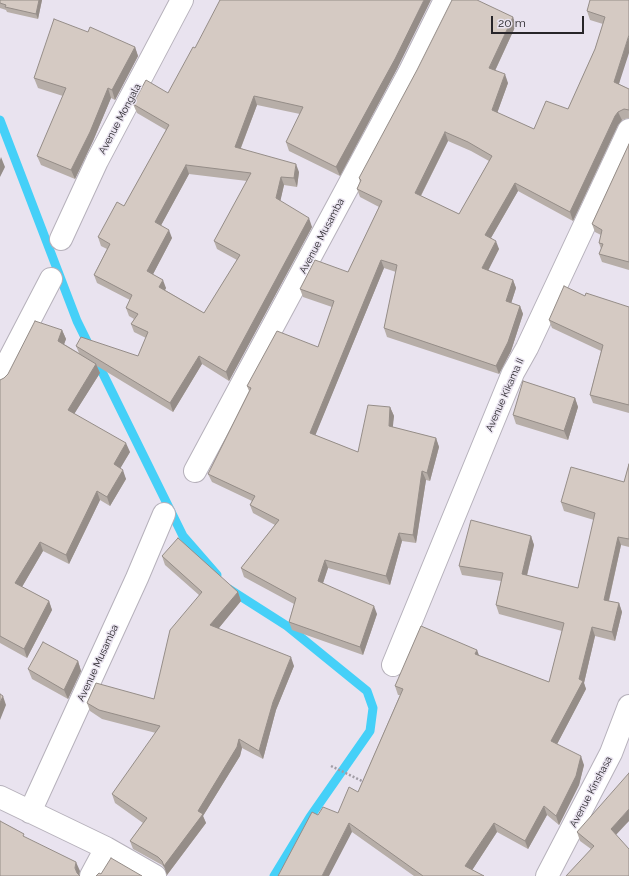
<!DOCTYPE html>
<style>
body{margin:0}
#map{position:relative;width:629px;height:876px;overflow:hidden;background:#e9e3ef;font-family:Raleway,sans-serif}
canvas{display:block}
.scale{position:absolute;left:491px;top:16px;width:93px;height:18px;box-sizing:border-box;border:2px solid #272529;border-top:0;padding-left:5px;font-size:12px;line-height:14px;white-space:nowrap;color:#272529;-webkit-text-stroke:3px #e9e3ef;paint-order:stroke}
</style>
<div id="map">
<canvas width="629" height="876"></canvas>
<div class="scale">20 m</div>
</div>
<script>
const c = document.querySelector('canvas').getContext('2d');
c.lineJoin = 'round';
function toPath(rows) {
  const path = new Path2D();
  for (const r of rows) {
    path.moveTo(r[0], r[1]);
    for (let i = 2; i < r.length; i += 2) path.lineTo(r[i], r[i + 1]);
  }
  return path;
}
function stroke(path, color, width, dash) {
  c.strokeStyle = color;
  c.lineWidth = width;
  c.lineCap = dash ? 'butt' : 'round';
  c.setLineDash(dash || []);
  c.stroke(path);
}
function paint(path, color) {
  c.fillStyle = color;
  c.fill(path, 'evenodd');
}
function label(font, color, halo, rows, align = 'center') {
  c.font = font + ' Raleway,sans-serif';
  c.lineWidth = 3;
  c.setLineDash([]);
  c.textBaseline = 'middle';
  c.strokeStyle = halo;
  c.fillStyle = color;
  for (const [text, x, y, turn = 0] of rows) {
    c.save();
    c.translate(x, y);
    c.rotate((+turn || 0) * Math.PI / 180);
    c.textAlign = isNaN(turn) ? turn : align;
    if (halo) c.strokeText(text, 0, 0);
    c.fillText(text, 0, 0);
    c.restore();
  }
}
const stream = toPath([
 [0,120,77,321,183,536,217,575],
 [229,589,287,626,367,691,373,708,370,731,310,817,274,876]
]);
const path = toPath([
 [331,766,364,782]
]);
const minor = toPath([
 [61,239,97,161,182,0],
 [0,377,51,279],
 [195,471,409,73,445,0],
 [393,665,513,373,527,348,629,130],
 [0,797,106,848,155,876],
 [30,812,137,578,164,514],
 [91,876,106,848],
 [547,876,611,753,629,706]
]);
const wall = toPath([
 [0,0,42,0,38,19,7,12,6,10,0,8],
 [629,0,619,84,629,89,629,118,628,118,622,120,618,125,573,221,518,191,491,238,499,249,488,270,513,280,516,288,511,303,520,306,523,314,511,351,499,374,387,337,384,328,396,272,384,268,315,435,358,452,390,407,394,416,392,427,436,438,439,447,430,481,426,480,416,543,402,541,390,585,328,568,323,583,377,614,363,655,292,630,289,622,294,604,244,577,241,568,275,525,253,513,250,505,252,501,212,482,208,474,249,391,247,386,318,347,332,307,303,297,300,289,348,272,379,207,360,197,357,189,360,182,359,178,516,25,495,71,508,83,497,113,534,129,568,109,595,49,603,24,590,20,587,11],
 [448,141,471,151,489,161,459,214,421,196],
 [88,32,135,47,138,56,115,100,111,98,93,141,75,179,41,165,37,156,63,96,38,88,34,78],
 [195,48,398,67,340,176,289,151,286,142,300,114,257,105,241,148,299,172,297,187,284,185,280,201,312,227,229,381,202,364,173,412,97,366,100,373,74,414,130,452,120,468,126,479,110,506,100,500,69,564,43,551,22,587,49,601,52,610,27,658,0,643,0,380,4,378,62,330,66,339,64,344,79,353,76,346,138,356,146,338,134,332,131,324,134,319,129,316,126,308,130,300,97,283,94,275,107,249,101,246,98,237,124,206,166,130,137,113,133,104,168,93],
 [189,174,247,181,214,241,217,249,237,260,204,313,165,290,166,288,153,274,172,238,161,225],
 [629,144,629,270,602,262,599,254,601,249,599,243,601,235,595,232,592,224],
 [585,296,629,307,629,413,593,403,590,395,601,351,552,328,549,320],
 [575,398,578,407,568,440,516,424,513,415],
 [629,464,629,547,621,545,609,601,619,603,622,612,615,641,595,636,584,683,586,689,557,744,584,765,579,785,559,825,547,815,528,849,497,832,472,870,484,876,414,876,352,832,318,815,338,813,358,792,400,695,398,695,395,686,477,650,478,655,549,682,562,631,499,614,496,605,501,581,462,575,459,566,531,536,534,545,527,576,578,588,594,520,564,511,561,502,624,482],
 [162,556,238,592,241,601,218,629,294,666,276,710,263,759,242,748,240,756,203,816,206,823,167,875,165,869,162,865,133,849,130,841,143,823,115,803,112,794,156,733,102,719,90,711,87,703,154,699,199,595,165,565],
 [78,661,81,671,68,699,32,679,28,669],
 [629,821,591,849,580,841,577,832]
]);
const shadedWall = toPath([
 [39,0,42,0,38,19,36,14],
 [424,0,431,0,398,67,340,176,336,167],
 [513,17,516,25,492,77,489,68],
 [629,35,629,53,617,90,614,82],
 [135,47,138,56,115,100,112,90],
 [505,74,508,83,495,119,492,110],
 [108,88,111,98,93,141,75,179,71,170],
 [254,96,257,105,238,155,235,147],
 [618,112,622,120,618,125,573,221,570,212,615,116],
 [445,132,448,141,418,201,415,193],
 [1,157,5,167,0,177,0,160],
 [296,164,299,172,297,187,294,178],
 [186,165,189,174,158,231,155,222],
 [281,177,284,185,279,207,276,198],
 [515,183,518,191,488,243,485,235],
 [309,218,312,227,229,381,226,372],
 [169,230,172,238,150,280,147,271],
 [496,241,499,249,485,277,482,268],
 [381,260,384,268,313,441,310,433],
 [163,280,166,288,162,296,159,287],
 [513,280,516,288,509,310,506,301],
 [520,306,523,314,511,351,499,374,496,366],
 [62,330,66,339,62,350,58,341],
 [199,356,202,364,173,412,170,403],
 [96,364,100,373,71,419,68,410],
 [575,398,578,407,568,440,564,431],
 [390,407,394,416,392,435,389,426],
 [436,438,439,447,430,481,427,473],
 [126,443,130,452,117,474,114,464],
 [123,470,126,479,110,506,107,497],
 [422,471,426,480,416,543,413,535],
 [97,491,100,500,69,564,66,555],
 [399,533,402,541,390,585,386,576],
 [531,536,534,545,525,583,522,574],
 [618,537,621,545,607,608,604,600],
 [40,542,43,551,19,592,15,583],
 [325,560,328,568,321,589,318,581],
 [238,592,241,601,214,634,210,625],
 [49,601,52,610,27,658,24,649],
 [619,603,622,612,615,641,612,632],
 [374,606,377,614,363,655,360,647],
 [592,627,595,636,584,683,586,689,554,750,551,741,579,679],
 [477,650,480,658,475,654],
 [291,657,294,666,276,710,263,759,259,751,273,702],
 [78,661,81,671,68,699,64,690],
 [3,696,6,705,0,720,0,703],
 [239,739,242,748,240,756,203,816,206,823,167,875,164,866,198,811],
 [581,756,584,765,579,785,559,825,556,816],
 [544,806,547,815,528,849,525,841],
 [629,809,629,821,614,837,611,829],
 [349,823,352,832,329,876,322,876],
 [494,823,497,832,469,875,465,866],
 [76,862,80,871,79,876,78,876,75,868]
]);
const building = toPath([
 [0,0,39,0,36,14,5,7,6,5,0,3,0,0],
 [220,0,424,0,395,59,336,167,286,142,303,107,254,96,235,147,296,164,294,178,281,177,276,198,309,218,226,372,199,356,170,403,76,346,81,337,138,356,148,332,131,324,138,314,126,308,132,295,94,275,110,244,98,237,117,202,124,206,169,125,133,104,146,80,168,93,193,47,195,48,220,0],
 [186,165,251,173,214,241,240,255,204,313,159,287,163,280,147,271,169,230,155,222,186,165],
 [452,0,477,0,513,17,489,68,505,74,492,110,534,129,546,101,568,109,595,49,605,17,587,11,590,0,629,0,629,35,614,82,629,89,629,110,624,109,618,112,615,116,570,212,515,183,485,235,496,241,482,268,513,280,506,301,520,306,508,342,496,366,384,328,397,265,381,260,310,433,358,452,368,405,390,407,389,426,436,438,427,473,422,471,413,535,399,533,386,576,325,560,318,581,374,606,360,647,289,622,296,598,241,568,279,520,250,505,255,496,208,474,251,388,247,386,277,331,318,347,334,301,300,289,315,260,348,272,382,201,357,189,361,180,359,178,417,70,452,0],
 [445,132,468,142,492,156,459,214,415,193,445,132],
 [54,19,88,32,90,27,135,47,112,90,108,88,90,132,71,170,37,156,66,88,34,78,54,19],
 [629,144,629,262,599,254,603,244,599,243,602,230,592,224,629,144],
 [564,286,585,296,586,293,629,307,629,405,590,395,603,345,549,320,564,286],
 [35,321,62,330,58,341,96,364,68,410,126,443,114,464,123,470,107,497,97,491,66,555,40,542,15,583,49,601,24,649,0,636,0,380,4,378,8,374,35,321],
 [523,381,575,398,564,431,513,415,523,381],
 [629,464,629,539,618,537,604,600,619,603,612,632,592,627,579,679,583,681,551,741,581,756,576,776,556,816,544,806,525,841,494,823,465,866,484,876,423,876,349,823,322,876,278,876,312,812,318,815,323,807,338,813,349,787,358,792,403,689,395,686,421,626,477,650,475,654,549,682,564,623,496,605,503,573,459,566,471,520,531,536,522,574,578,588,595,513,561,502,571,467,624,482,629,464],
 [178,538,238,592,210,625,291,657,273,702,259,751,239,739,237,747,198,811,203,814,164,866,162,861,158,857,130,841,147,818,112,794,160,726,99,710,87,703,96,683,154,699,170,630,202,592,162,556,178,538],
 [43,642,78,661,64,690,28,669,43,642],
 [0,694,3,696,0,703,0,694],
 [629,773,629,809,611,829,629,849,629,876,566,876,594,846,577,832,629,773],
 [0,821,24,834,23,836,76,862,75,868,77,873,80,876,0,876,0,821],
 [111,858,142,876,96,876,99,873,101,874,111,858]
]);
const streetNames = [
 ["Avenue Mongala",120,119,-62],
 ["Avenue Musamba",322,236,-62],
 ["Avenue Kikama II",505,395,-66],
 ["Avenue Musamba",98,663,-65],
 ["Avenue Kinshasa",591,792,-62]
];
stroke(stream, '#45d0f8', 9);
stroke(minor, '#b6b1bb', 24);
stroke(path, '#a19ca5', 2.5, [2, 2]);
stroke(minor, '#fff', 22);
paint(wall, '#b7aea8');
paint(shadedWall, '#958d88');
paint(building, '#d5cac3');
stroke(building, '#958d88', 1);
label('10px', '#272529', '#e9e3ef', streetNames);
</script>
